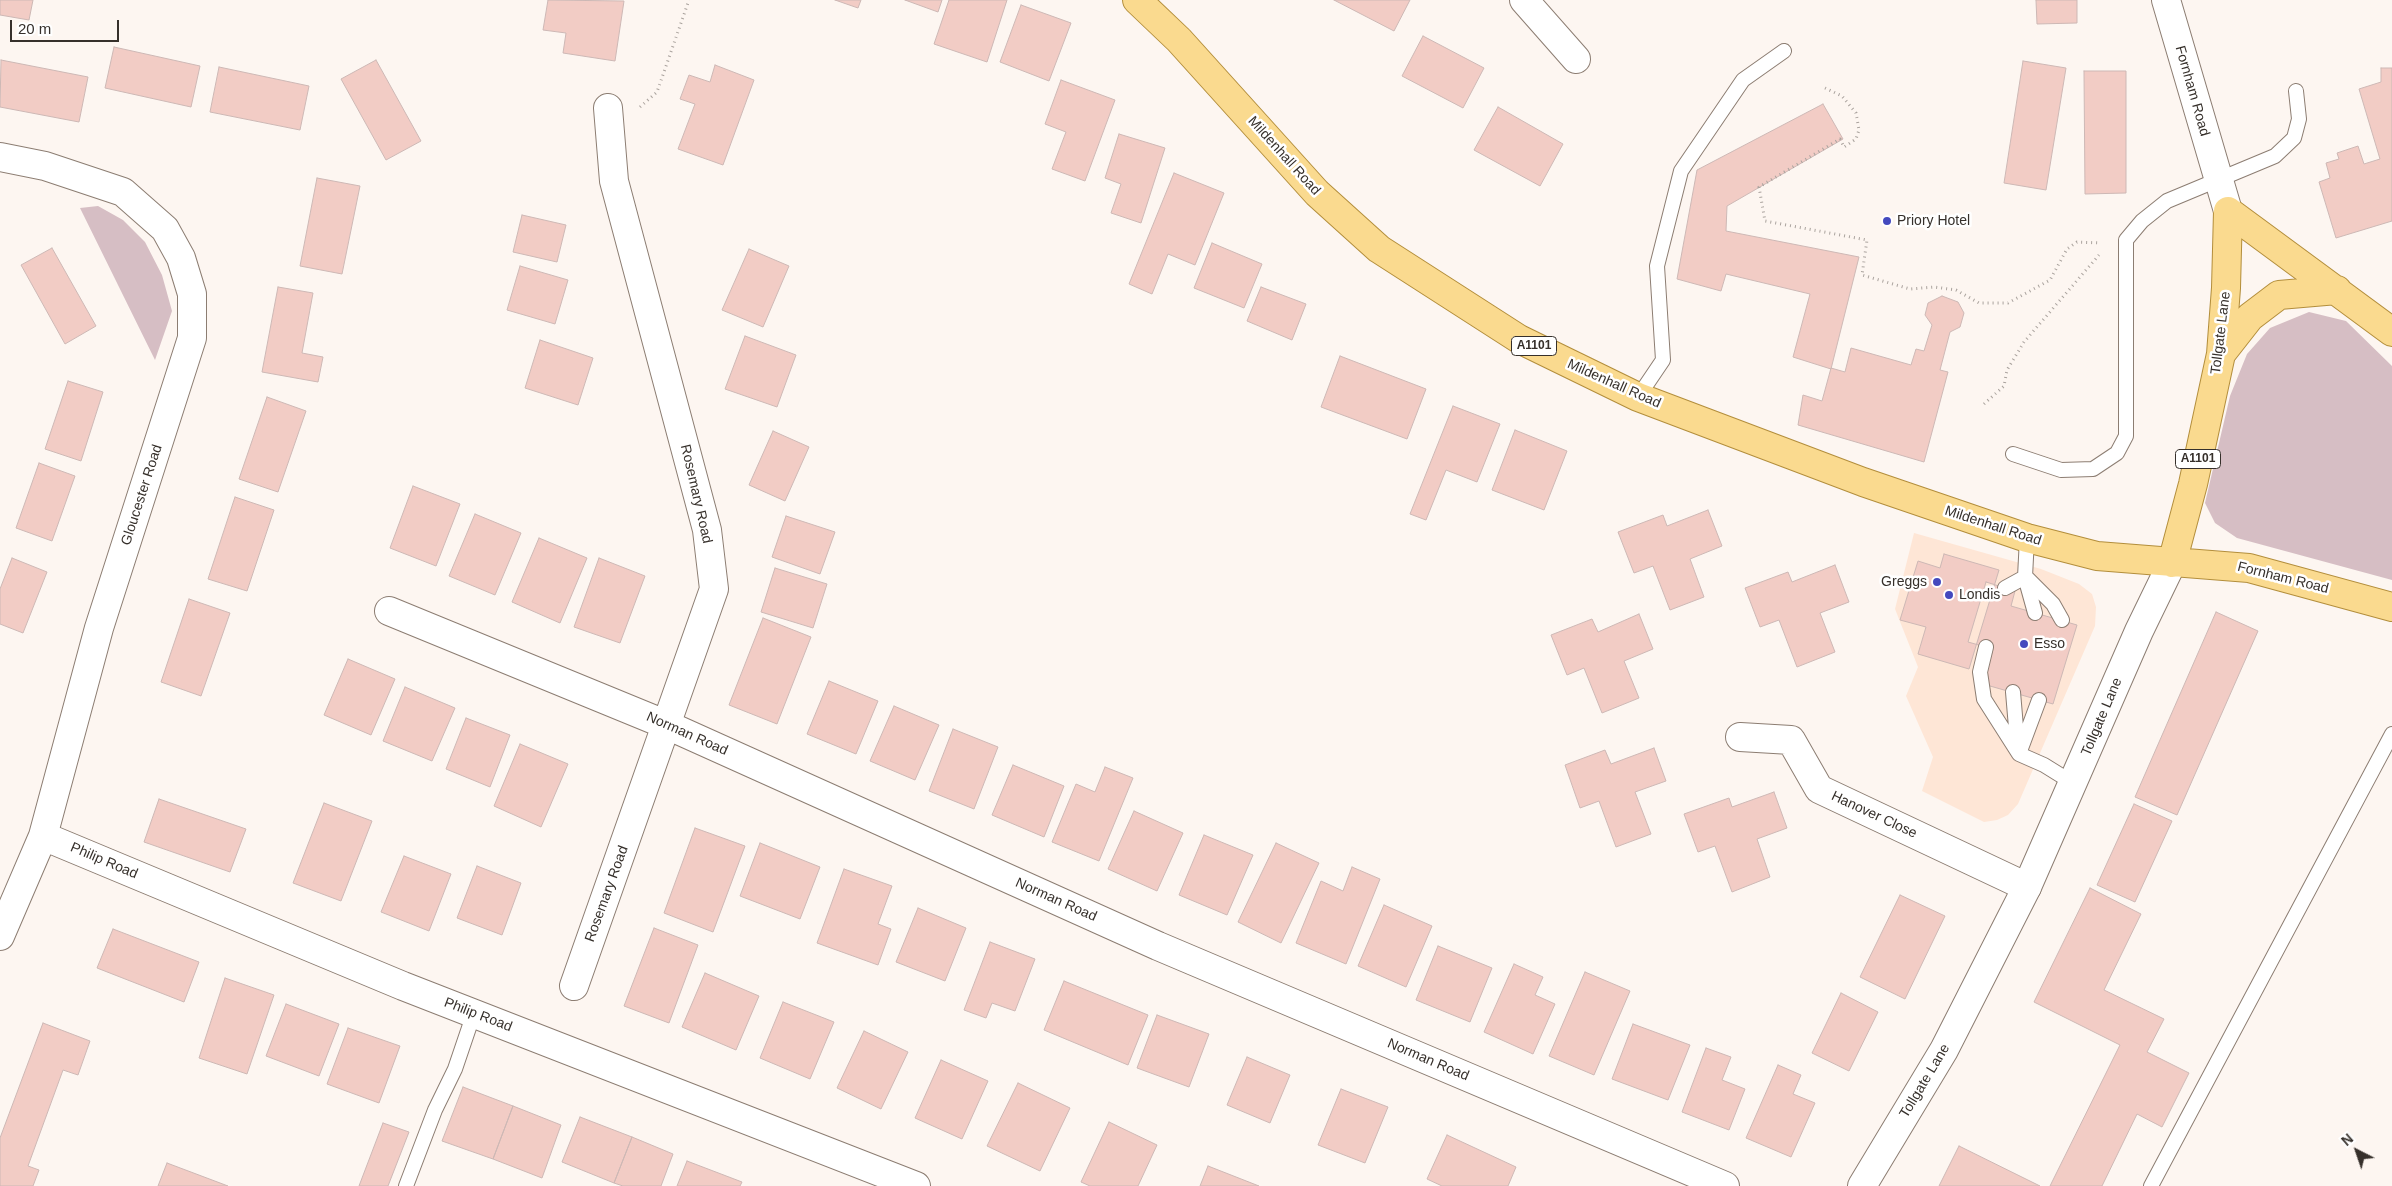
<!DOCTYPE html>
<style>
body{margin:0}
#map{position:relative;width:2392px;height:1186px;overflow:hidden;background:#fdf6f1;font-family:Arial,sans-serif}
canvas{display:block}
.north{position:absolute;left:2332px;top:1126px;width:50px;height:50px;-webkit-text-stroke:4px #fff;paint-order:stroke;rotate:319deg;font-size:14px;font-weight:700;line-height:20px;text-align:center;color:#36302b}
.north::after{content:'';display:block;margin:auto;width:18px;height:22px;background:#36302b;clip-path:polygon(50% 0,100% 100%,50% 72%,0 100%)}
.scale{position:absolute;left:10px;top:20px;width:109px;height:22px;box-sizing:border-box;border:2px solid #36302b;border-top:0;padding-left:6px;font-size:15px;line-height:18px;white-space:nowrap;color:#36302b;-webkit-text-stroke:4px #fff;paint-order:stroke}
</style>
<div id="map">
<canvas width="2392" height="1186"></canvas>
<div class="north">N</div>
<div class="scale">20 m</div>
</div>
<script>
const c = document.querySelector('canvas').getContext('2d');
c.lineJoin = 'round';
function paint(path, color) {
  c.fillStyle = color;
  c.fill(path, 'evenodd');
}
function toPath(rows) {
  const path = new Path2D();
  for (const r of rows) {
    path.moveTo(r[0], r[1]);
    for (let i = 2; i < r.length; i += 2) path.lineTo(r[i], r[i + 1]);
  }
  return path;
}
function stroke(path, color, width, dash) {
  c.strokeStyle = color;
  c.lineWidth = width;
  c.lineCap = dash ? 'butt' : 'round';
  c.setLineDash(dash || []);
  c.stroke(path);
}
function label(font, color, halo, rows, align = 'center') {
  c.font = font + ' Arial,sans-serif';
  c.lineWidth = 5;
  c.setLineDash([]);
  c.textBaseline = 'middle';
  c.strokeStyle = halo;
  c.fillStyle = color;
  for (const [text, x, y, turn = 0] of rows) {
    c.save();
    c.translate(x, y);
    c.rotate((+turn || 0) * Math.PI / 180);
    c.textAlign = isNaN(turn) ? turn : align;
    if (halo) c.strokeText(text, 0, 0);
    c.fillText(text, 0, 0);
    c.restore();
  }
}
const built = toPath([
 [1914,533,2041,569,2079,584,2092,594,2096,607,2095,626,2018,804,2008,815,1997,820,1984,822,1922,791,1933,757,1906,696,1918,667,1895,609]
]);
const green = toPath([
 [98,206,123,220,145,242,162,275,172,311,155,360,80,208],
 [2309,312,2346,321,2392,366,2392,580,2237,538,2215,523,2205,503,2230,396,2247,354,2270,328]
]);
const building = toPath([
 [0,0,33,0,29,20,0,15,0,0],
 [548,0,624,1,615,61,563,53,566,33,543,30,548,0],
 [835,0,861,0,858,8,835,0],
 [905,0,942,0,938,12,905,0],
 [949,0,1007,0,987,62,934,44,949,0],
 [1334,0,1410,0,1394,31,1334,0],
 [2036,0,2077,0,2077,23,2037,24,2036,0],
 [1021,5,1071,23,1049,81,1000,62,1021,5],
 [1423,36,1484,68,1463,108,1402,76,1423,36],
 [114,47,200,66,191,107,105,88,114,47],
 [1,60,88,77,79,122,0,107,1,60],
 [376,60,421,141,386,160,341,79,376,60],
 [2023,61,2066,68,2046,190,2004,183,2023,61],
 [715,65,754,80,723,165,678,149,695,104,680,99,689,75,710,82,715,65],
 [219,67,309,86,300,130,210,112,219,67],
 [2381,68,2392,68,2392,221,2336,238,2319,182,2330,178,2326,163,2339,159,2337,153,2358,146,2364,164,2380,159,2359,89,2381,82,2381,68],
 [2084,71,2126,71,2126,193,2085,194,2084,71],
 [1061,80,1115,100,1085,181,1052,169,1066,132,1045,124,1061,80],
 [1823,104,1843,139,1727,206,1726,231,1859,257,1831,369,1793,357,1810,294,1726,274,1721,291,1677,279,1697,170,1823,104],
 [1498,107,1563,144,1540,186,1474,150,1498,107],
 [1119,134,1165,148,1141,223,1111,213,1121,184,1105,178,1119,134],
 [1174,173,1224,193,1195,265,1168,254,1152,294,1129,284,1174,173],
 [317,178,360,186,342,274,300,266,317,178],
 [522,215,566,225,557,262,513,252,522,215],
 [1212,243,1262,264,1244,308,1194,288,1212,243],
 [52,248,96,326,65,344,21,265,52,248],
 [749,249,789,266,763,327,722,310,749,249],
 [520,266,568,280,555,324,507,310,520,266],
 [278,287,313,293,302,353,323,357,318,382,262,372,278,287],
 [1261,287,1306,304,1292,340,1247,321,1261,287],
 [1942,296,1958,302,1964,313,1960,327,1950,332,1940,370,1948,372,1924,462,1798,425,1803,395,1822,401,1831,368,1845,372,1851,348,1911,365,1916,349,1924,351,1932,325,1925,315,1928,303,1942,296],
 [745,336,796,355,777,407,725,389,745,336],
 [540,340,593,358,578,405,525,388,540,340],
 [1340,356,1426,389,1407,439,1321,407,1340,356],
 [68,381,103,392,81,461,45,449,68,381],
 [267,397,306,411,278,492,239,479,267,397],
 [1453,406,1500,424,1477,482,1446,470,1426,520,1410,514,1453,406],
 [1515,430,1567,451,1544,510,1492,490,1515,430],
 [773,431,809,447,785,501,749,485,773,431],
 [39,463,75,476,52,541,16,528,39,463],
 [413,486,460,504,436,566,390,548,413,486],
 [235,497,274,510,247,591,208,579,235,497],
 [1708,510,1722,546,1690,559,1704,597,1670,610,1653,566,1634,573,1618,532,1663,515,1667,526,1708,510],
 [475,514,521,533,495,595,449,576,475,514],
 [786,516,835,532,820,574,772,557,786,516],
 [539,538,587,558,560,623,512,602,539,538],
 [1944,554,1999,570,1969,669,1918,654,1926,627,1900,620,1918,561,1940,568,1944,554],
 [12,558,47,572,23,633,0,624,0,589,12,558],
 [599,558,645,576,620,643,574,627,599,558],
 [1835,565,1849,602,1820,613,1835,652,1797,667,1779,620,1760,627,1745,588,1788,572,1792,582,1835,565],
 [775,568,827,584,813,628,761,612,775,568],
 [1986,582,2015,591,2011,606,2077,625,2053,704,1983,684,1993,649,1968,642,1986,582],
 [189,599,230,613,201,696,161,682,189,599],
 [2216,612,2258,631,2177,815,2135,797,2216,612],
 [1639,614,1653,649,1624,661,1639,698,1602,713,1584,668,1567,675,1551,635,1592,619,1598,632,1639,614],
 [763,618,811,637,777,724,729,705,763,618],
 [348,659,395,679,371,735,324,715,348,659],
 [829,681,878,701,856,754,807,734,829,681],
 [405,687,455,708,432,761,383,741,405,687],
 [894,706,939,725,915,780,870,761,894,706],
 [466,718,510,735,490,787,446,769,466,718],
 [953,729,998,747,974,809,929,791,953,729],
 [520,744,568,764,541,827,494,806,520,744],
 [1654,748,1666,781,1635,792,1651,834,1616,847,1599,801,1580,808,1565,765,1605,750,1611,764,1654,748],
 [1013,765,1064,786,1044,837,992,815,1013,765],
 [1105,767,1133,778,1099,861,1052,842,1076,784,1095,792,1105,767],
 [1774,792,1787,828,1757,839,1770,877,1732,892,1715,846,1698,852,1684,814,1729,798,1732,807,1774,792],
 [159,799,246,829,230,872,144,842,159,799],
 [324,803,372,821,341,901,293,883,324,803],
 [2134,804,2172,821,2135,902,2097,885,2134,804],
 [1134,811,1183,833,1157,891,1108,869,1134,811],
 [695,828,745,846,713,932,664,913,695,828],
 [1204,835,1253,855,1227,915,1179,895,1204,835],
 [760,843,820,867,800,919,740,896,760,843],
 [1276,843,1319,863,1281,943,1238,922,1276,843],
 [404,856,451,874,429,931,381,912,404,856],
 [477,866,521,883,502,935,457,918,477,866],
 [1352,867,1380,879,1346,964,1296,943,1321,881,1343,891,1352,867],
 [844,869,892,886,878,924,891,929,878,965,817,943,844,869],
 [2090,888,2141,914,2104,990,2164,1019,2147,1052,2189,1073,2162,1127,2137,1114,2102,1186,2050,1186,2120,1045,2034,1002,2090,888],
 [1900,895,1945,916,1905,999,1860,977,1900,895],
 [1384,905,1432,926,1406,987,1358,966,1384,905],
 [918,908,966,928,945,981,896,962,918,908],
 [654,928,698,945,669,1023,624,1006,654,928],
 [113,929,199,962,184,1002,97,968,113,929],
 [990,942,1035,959,1015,1011,992,1003,986,1018,964,1010,990,942],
 [1438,946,1492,968,1470,1022,1416,1000,1438,946],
 [1514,964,1543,977,1535,995,1555,1004,1533,1054,1484,1032,1514,964],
 [1585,972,1630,991,1594,1075,1549,1056,1585,972],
 [705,973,759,996,736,1050,682,1027,705,973],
 [225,978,274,995,247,1074,199,1058,225,978],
 [1064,981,1148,1015,1128,1065,1044,1030,1064,981],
 [1841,993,1878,1012,1849,1071,1812,1053,1841,993],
 [783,1002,834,1022,810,1079,760,1058,783,1002],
 [286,1004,339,1024,319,1076,266,1056,286,1004],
 [1157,1015,1209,1034,1189,1087,1137,1068,1157,1015],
 [43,1023,90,1041,78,1075,63,1070,28,1166,39,1170,33,1186,0,1186,0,1138,43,1023],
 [1633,1024,1690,1045,1668,1100,1612,1079,1633,1024],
 [348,1028,400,1046,379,1103,327,1084,348,1028],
 [864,1031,908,1052,881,1109,837,1088,864,1031],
 [1706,1048,1731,1057,1722,1080,1745,1089,1729,1130,1682,1112,1706,1048],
 [1247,1057,1290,1075,1270,1123,1227,1105,1247,1057],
 [941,1060,988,1081,962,1139,915,1118,941,1060],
 [1778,1065,1801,1075,1793,1094,1815,1103,1791,1157,1746,1138,1778,1065],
 [1018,1083,1070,1108,1040,1171,987,1146,1018,1083],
 [463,1087,513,1106,493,1159,442,1141,463,1087],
 [1341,1089,1388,1107,1365,1163,1318,1145,1341,1089],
 [513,1106,561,1125,542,1178,493,1159,513,1106],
 [580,1117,632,1137,614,1183,562,1162,580,1117],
 [1109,1122,1157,1145,1138,1186,1090,1186,1081,1182,1109,1122],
 [383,1123,409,1132,388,1186,359,1186,383,1123],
 [1447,1135,1516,1167,1508,1186,1442,1186,1427,1179,1447,1135],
 [632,1137,673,1154,661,1186,623,1186,614,1183,632,1137],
 [1959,1146,2040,1186,1939,1186,1959,1146],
 [687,1161,742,1182,740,1186,677,1186,687,1161],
 [167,1163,228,1186,158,1186,167,1163],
 [1208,1166,1259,1186,1200,1186,1208,1166]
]);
const path = toPath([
 [1825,88,1842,96,1856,113,1859,130,1856,139,1844,147,1840,139,1759,187,1765,221,1867,240,1862,275,1910,289,1934,287,1956,290,1979,303,2008,303,2050,280,2067,249,2077,242,2101,243],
 [640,107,657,92,689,0],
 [1984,404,2004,386,2007,370,2024,342,2099,255]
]);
const lane = toPath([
 [1638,397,1663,360,1657,266,1681,171,1743,80,1784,51],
 [2013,454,2061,470,2093,469,2117,453,2126,436,2126,240,2142,221,2167,201,2275,156,2294,138,2299,119,2296,91],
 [2027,538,2025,577,2035,613],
 [2026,577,2053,604,2062,620],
 [2005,588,2025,577],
 [1986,647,1980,672,1984,699,2019,754,2044,765,2073,783],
 [2013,692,2018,751],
 [2020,751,2039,700],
 [406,1186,435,1110,455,1069,474,1013],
 [2151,1186,2392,734]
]);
const street = toPath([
 [1524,0,1576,59],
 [0,157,45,166,123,192,165,229,181,258,192,294,192,338,99,628,43,836,0,936],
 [389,611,667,725,1158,946,1725,1186],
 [1740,737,1791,740,1819,789,2027,887],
 [43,836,403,986,916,1186],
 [574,986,714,589,707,530,614,181,608,108]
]);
const secondary = toPath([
 [2166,0,2228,211],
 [1862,1186,1944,1050,2027,887,2139,631,2172,563]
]);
const primary = toPath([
 [1137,0,1179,40,1317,193,1379,249,1519,339,1638,397,1863,482,2027,538,2097,556,2249,568,2392,607],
 [2228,211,2392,332],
 [2221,354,2250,317,2279,295,2337,290],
 [2172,563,2193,484,2221,354,2226,288,2228,211]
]);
const markers = [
 [1887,221,5,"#4449be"],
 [1937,582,5,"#4449be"],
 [1949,595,5,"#4449be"],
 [2024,644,5,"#4449be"]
];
const shields = [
 [1534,346,45],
 [2198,459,45]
];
const shieldNames = [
 ["A1101",1534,346],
 ["A1101",2198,459]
];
const streetNames = [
 ["Fornham Road",2192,91,74],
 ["Mildenhall Road",1284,156,48],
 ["Tollgate Lane",2221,333,-83],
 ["Mildenhall Road",1614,384,24],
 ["Rosemary Road",696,494,77],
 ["Gloucester Road",142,495,-72],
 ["Mildenhall Road",1993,526,18],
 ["Fornham Road",2283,578,14],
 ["Tollgate Lane",2102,717,-67],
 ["Norman Road",687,734,24],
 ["Hanover Close",1874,815,25],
 ["Philip Road",104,861,23],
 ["Rosemary Road",607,894,-70],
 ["Norman Road",1056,900,24],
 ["Philip Road",478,1015,21],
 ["Norman Road",1428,1060,23],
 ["Tollgate Lane",1925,1081,-59]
];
const poiNames = [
 ["Priory Hotel",1897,221],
 ["Greggs",1927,582,"right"],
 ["Londis",1959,595],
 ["Esso",2034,644]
];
paint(built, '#fee6d6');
paint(green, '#d6bec4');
paint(building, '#f2ccc5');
stroke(building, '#cdb8b5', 1);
stroke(lane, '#8c7d72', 16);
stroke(street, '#8c7d72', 30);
stroke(secondary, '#8c7d72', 30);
stroke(primary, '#b38e3c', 30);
stroke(path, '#aaa39e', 3, [1, 4]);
stroke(lane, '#fff', 14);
stroke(street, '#fff', 28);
stroke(secondary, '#fff', 28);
stroke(primary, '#fada8f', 28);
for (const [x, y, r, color] of markers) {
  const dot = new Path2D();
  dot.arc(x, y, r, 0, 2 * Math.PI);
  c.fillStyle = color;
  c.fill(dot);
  stroke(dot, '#fff', 2);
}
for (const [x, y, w] of shields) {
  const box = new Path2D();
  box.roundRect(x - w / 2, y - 9.5, w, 19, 4);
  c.fillStyle = '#fff';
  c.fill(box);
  stroke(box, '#36302b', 1);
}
label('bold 12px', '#36302b', null, shieldNames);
label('14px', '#36302b', '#fff', streetNames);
label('14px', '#36302b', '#fff', poiNames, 'left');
</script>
